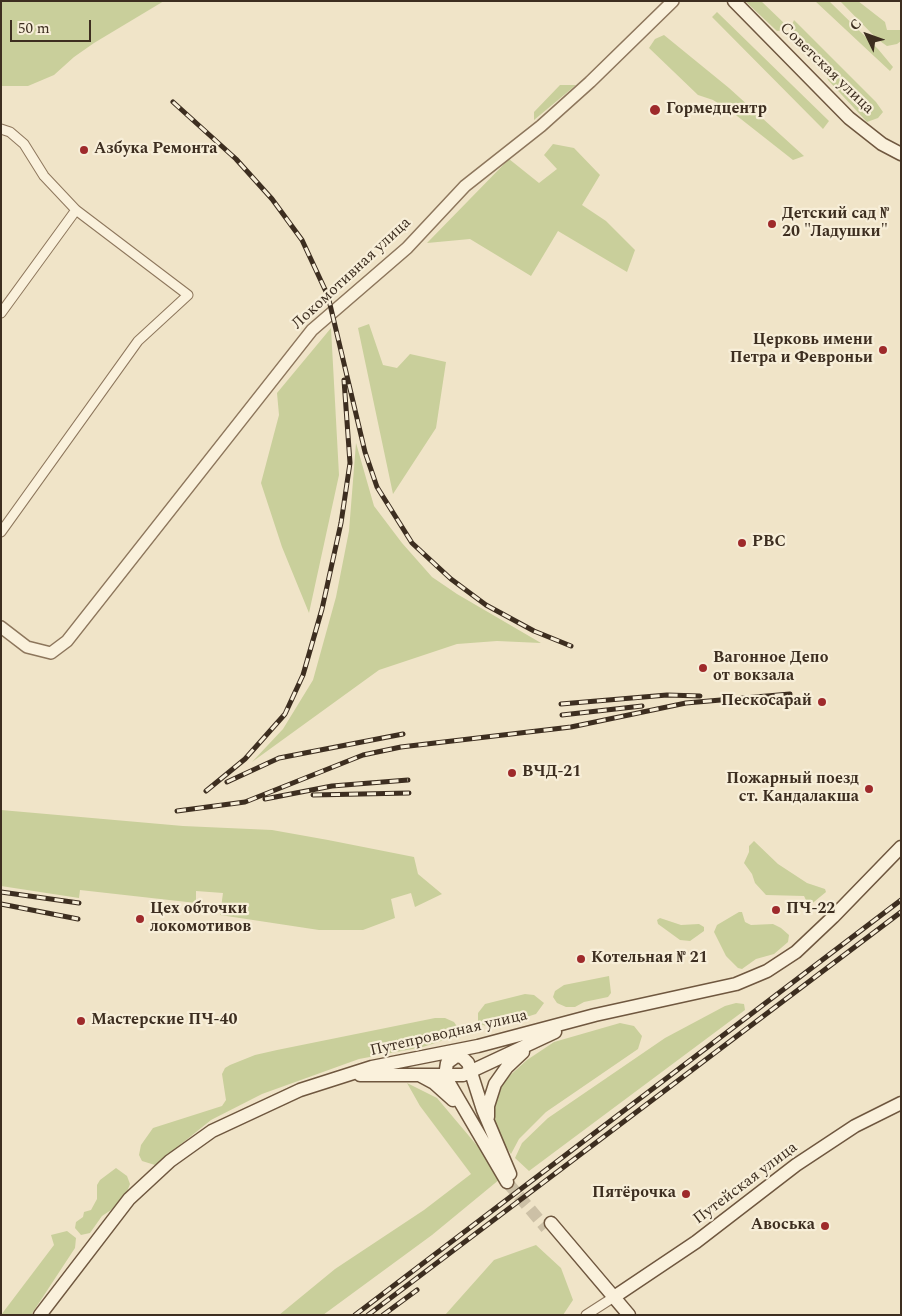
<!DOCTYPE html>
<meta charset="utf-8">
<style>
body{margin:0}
#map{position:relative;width:902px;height:1316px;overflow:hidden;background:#f0e4c8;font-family:Spectral,serif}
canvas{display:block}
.frame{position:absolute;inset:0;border:2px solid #3d2e20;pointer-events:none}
.north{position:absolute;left:842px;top:10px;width:50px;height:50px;-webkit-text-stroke:4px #f7eed8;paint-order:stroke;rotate:312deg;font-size:14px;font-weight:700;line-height:20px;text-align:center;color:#3d2e20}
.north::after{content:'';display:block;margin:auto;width:18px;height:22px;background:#3d2e20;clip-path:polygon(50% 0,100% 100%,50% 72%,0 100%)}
.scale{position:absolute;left:10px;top:20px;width:81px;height:22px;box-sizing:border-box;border:2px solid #3d2e20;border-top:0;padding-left:6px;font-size:15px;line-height:18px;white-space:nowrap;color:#3d2e20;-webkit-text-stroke:4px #f7eed8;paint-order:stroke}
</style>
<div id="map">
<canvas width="902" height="1316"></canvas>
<div class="frame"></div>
<div class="north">С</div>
<div class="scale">50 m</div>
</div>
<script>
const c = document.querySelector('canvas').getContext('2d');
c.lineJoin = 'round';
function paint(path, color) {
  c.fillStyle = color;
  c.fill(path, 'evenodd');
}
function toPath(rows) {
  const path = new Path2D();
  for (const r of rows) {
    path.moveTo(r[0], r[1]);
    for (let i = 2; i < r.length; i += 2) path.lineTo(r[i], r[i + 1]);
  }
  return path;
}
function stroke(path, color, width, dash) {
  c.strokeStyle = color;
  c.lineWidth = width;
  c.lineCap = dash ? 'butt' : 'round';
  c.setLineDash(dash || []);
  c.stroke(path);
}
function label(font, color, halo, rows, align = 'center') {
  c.font = font + ' Spectral,serif';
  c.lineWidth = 4.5;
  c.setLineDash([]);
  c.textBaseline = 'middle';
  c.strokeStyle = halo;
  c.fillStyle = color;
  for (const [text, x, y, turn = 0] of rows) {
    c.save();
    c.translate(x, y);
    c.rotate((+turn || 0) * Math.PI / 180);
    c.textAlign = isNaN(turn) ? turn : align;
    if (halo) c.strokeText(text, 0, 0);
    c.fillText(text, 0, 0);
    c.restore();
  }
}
const green = toPath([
 [1,1,164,1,94,43,74,57,54,75,28,86,1,86],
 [745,1,761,1,785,24,784,30,777,31],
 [815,1,829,1,878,49,893,67,890,71],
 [840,1,858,1,885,22,887,30,901,30,901,41,897,44,887,46,877,39],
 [717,12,829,121,823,129,712,17],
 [794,20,876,102,883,112,878,118,867,122,828,80,825,70,815,65,788,34],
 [664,35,729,88,804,156,793,160,732,112,713,100,698,95,649,48,655,39],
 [560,85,576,85,534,120,534,112],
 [553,144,574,148,600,175,582,205,606,221,635,250,627,272,558,231,531,276,470,239,427,243,509,159,539,183,557,169,544,155],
 [369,324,383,365,397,368,410,354,446,362,436,428,393,494,358,328],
 [331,328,339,475,309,613,282,547,261,483,279,415,277,393],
 [356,443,374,506,402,543,432,577,457,594,541,643,497,641,457,644,379,670,252,762,283,729,313,680,336,597,349,531],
 [1,810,183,826,272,830,328,840,414,857,418,874,442,894,415,907,411,893,391,899,395,918,363,930,319,930,220,915,223,893,196,891,196,903,80,890,79,898,1,886],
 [754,841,778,864,807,883,825,889,826,892,809,906,804,896,766,895,755,883,752,874,744,863,749,852,749,846],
 [739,912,742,912,745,922,751,925,773,924,781,928,789,935,788,942,774,954,756,959,742,969,738,968,726,956,714,932,717,925],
 [660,918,681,925,699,924,704,927,704,931,690,941,680,940,658,924,657,920],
 [609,976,611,993,608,997,584,1002,575,1007,566,1007,557,1003,553,997,555,991,564,985],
 [525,994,534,995,544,1003,536,1014,491,1028,478,1023,478,1013,485,1004],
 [736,1003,744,1004,745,1010,529,1171,515,1158,522,1143,548,1118,665,1038,725,1006],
 [435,1018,445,1018,454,1022,462,1034,423,1047,359,1059,262,1094,211,1120,155,1165,142,1161,139,1155,141,1145,153,1128,222,1106,226,1100,222,1074,225,1068,230,1065,255,1055,277,1050],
 [620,1023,634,1026,642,1036,638,1049,546,1112,519,1139,511,1154,499,1137,493,1118,496,1097,506,1079,527,1060,554,1042],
 [407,1083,437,1098,485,1155,500,1179,432,1235,323,1315,279,1315,335,1269,424,1210,471,1174,420,1106],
 [116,1168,127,1176,130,1184,127,1192,111,1210,102,1216,90,1233,81,1235,75,1228,76,1222,83,1217,84,1212,91,1210,97,1199,97,1185,100,1180],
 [67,1231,76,1238,75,1248,31,1315,1,1315,54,1245,51,1235],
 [536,1245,561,1268,573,1300,563,1315,445,1315,494,1260]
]);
const secondaryTunnel = toPath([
 [507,1182,546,1228]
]);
const minor = toPath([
 [1,129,10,132,24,144,44,176,76,210,188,295,138,341,1,532],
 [1,313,76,210],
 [586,1315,614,1297]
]);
const tertiary = toPath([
 [1,627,27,647,51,653,67,641,312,330,407,248,465,186,541,126,590,82,673,1]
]);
const secondary = toPath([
 [734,1,849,118,882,144,901,154],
 [462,1052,447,1063,445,1076,507,1182],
 [449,1055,462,1057,468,1063,483,1110,510,1174],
 [360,1075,463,1075,555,1032],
 [421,1076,434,1083,453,1100],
 [488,1117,488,1106,495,1084,507,1067,523,1052],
 [551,1223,629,1315],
 [614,1297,696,1242,796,1165,855,1126,901,1103],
 [40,1315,129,1199,170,1161,212,1131,300,1090,372,1067,478,1046,595,1015,736,984,767,971,796,952,833,917,901,847]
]);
const rail = toPath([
 [173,102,236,159,272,199,302,240,328,296,365,452,377,487,412,543,451,579,486,605,534,631,571,646],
 [561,704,667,695,700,696],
 [562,715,642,706],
 [227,782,279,758,403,734],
 [206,791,245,759,285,714,303,675,322,609,341,523,350,463,344,380],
 [313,795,409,793],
 [265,799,332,786,408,780],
 [177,811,245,802,363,755,401,747,571,727,686,703,790,694],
 [1,892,79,903],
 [1,904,78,919],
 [355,1315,901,900],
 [368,1315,901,912],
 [383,1315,417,1290]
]);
const markers = [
 [655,110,6,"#9e2a2b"],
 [84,150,5,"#9e2a2b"],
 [772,224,5,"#9e2a2b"],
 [883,350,5,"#9e2a2b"],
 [742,543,5,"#9e2a2b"],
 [703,668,5,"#9e2a2b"],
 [822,702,5,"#9e2a2b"],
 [512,773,5,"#9e2a2b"],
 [869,789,5,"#9e2a2b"],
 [776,910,5,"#9e2a2b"],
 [140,919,5,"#9e2a2b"],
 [581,959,5,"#9e2a2b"],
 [81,1021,5,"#9e2a2b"],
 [686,1194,5,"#9e2a2b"],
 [825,1226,5,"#9e2a2b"]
];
const streetNames = [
 ["Советская улица",826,69,44],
 ["Локомотивная улица",352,274,-43],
 ["Путепроводная улица",449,1034,-13],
 ["Путейская улица",746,1184,-37]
];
const poiNames = [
 ["Гормедцентр",666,110],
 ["Азбука Ремонта",94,150],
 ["Детский сад №",782,215],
 ["20 \"Ладушки\"",782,233],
 ["Церковь имени",873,341,"right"],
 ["Петра и Февроньи",873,359,"right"],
 ["РВС",752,543],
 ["Вагонное Депо",713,659],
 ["от вокзала",713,677],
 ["Пескосарай",812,702,"right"],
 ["ВЧД-21",522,773],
 ["Пожарный поезд",859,780,"right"],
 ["ст. Кандалакша",859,798,"right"],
 ["Цех обточки",150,910],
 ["локомотивов",150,928],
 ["ПЧ-22",786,910],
 ["Котельная № 21",591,959],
 ["Мастерские ПЧ-40",91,1021],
 ["Пятёрочка",676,1194,"right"],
 ["Авоська",815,1226,"right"]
];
paint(green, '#c9cf9b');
stroke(secondaryTunnel, '#ccc0a6', 12, [12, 6]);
stroke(minor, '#8d765c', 11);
stroke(tertiary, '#8d765c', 14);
stroke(secondary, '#6f573f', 15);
stroke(minor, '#faf1dc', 9);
stroke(tertiary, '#faf1dc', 11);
stroke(secondary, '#faf1dc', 12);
stroke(rail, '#3d2e20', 5);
stroke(rail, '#f7eed8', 3, [9]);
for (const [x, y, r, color] of markers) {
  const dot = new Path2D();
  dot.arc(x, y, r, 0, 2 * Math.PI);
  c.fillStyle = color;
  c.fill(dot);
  stroke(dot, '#f7eed8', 2);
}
label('16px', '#3d2e20', '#f7eed8', streetNames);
label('bold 16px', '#3d2e20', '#f7eed8', poiNames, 'left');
</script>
